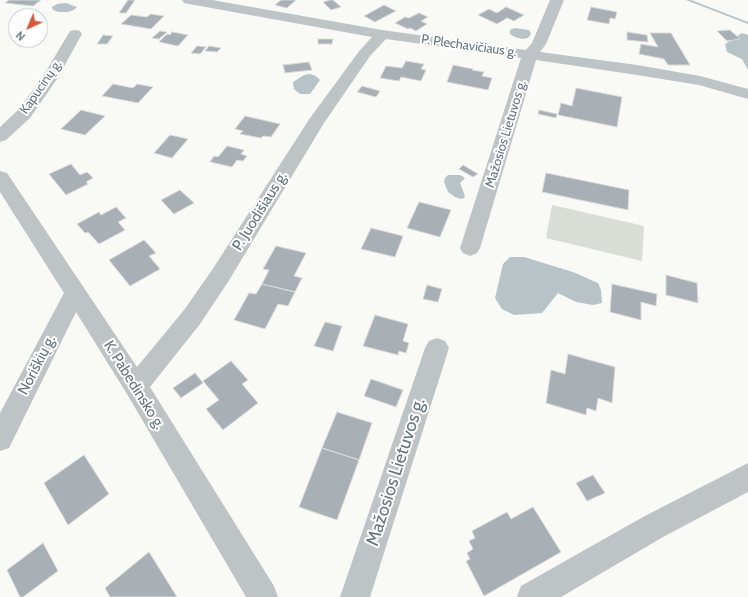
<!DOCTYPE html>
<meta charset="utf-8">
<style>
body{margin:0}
#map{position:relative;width:748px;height:597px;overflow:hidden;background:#f9f9f6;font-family:Cabin,sans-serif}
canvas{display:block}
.north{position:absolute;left:8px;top:8px;width:40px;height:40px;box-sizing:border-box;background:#fff;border:1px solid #c2c8cc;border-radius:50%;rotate:224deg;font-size:11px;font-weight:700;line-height:16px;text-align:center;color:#66757f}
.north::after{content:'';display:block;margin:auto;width:14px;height:18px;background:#d65839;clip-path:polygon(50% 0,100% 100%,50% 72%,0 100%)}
</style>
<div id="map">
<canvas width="748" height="597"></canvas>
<div class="north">N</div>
</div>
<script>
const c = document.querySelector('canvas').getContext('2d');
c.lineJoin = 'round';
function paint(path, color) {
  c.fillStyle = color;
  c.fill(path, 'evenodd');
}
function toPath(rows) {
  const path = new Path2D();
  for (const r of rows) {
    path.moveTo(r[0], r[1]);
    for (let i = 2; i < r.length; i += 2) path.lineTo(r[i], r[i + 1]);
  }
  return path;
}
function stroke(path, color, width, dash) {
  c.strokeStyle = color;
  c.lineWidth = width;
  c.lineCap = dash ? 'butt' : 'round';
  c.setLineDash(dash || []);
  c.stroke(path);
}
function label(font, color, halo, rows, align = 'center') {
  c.font = font + ' Cabin,sans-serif';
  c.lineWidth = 4;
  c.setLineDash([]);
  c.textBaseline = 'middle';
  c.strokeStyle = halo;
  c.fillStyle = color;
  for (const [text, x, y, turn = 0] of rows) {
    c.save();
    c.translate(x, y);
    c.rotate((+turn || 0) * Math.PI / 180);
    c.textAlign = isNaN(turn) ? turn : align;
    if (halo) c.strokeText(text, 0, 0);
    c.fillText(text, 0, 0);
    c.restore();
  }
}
const green = toPath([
 [552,205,644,226,642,261,546,238]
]);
const water = toPath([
 [66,3,77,7,74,10,68,12,59,12,53,10,52,7,57,4],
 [515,28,529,30,531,34,528,38,522,39,515,37,510,34,510,30],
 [742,33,748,35,748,70,742,59,727,52,725,44],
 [310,74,316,76,320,80,310,94,300,94,294,89,293,82,304,75],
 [448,175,460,175,465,178,460,183,465,196,464,198,461,199,455,197,448,192,444,182,445,178],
 [510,257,524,257,573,272,598,283,601,290,602,303,593,305,576,302,558,293,542,313,514,315,502,309,495,298,503,264]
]);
const stream = toPath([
 [686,0,691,0,748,22,748,24,686,0]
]);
const building = toPath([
 [9,0,41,0,33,6,5,3,9,0],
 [128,0,135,0,126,13,119,13,128,0],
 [281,0,296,0,287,8,275,5,281,0],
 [330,0,333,0,341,7,331,10,323,2,330,0],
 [384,5,396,11,375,22,364,16,384,5],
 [506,7,524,15,514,21,507,18,497,24,478,15,489,9,497,13,506,7],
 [591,7,617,12,615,19,610,18,609,24,587,20,591,7],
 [419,13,428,17,421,21,427,24,416,31,410,28,408,29,395,23,405,17,409,18,419,13],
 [151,14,164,16,151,29,121,24,131,15,147,17,151,14],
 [730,30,740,39,727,41,717,31,730,30],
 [160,31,167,32,159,39,152,38,160,31],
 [172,32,188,35,178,46,159,42,167,34,170,35,172,32],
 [627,32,647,35,648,42,627,40,627,32],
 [650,33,671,33,690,65,668,65,664,59,639,54,641,44,658,47,650,33],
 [103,35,113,36,107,44,97,44,103,35],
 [318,39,333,39,332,44,318,44,318,39],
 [197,46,206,47,200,54,191,53,197,46],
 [209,46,221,48,217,52,205,51,209,46],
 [406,61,424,64,421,69,426,70,421,81,401,77,399,81,380,78,386,66,402,68,406,61],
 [309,62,312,70,285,73,283,65,309,62],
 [453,65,473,69,472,70,484,72,482,76,492,78,488,90,447,82,453,65],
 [113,84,133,88,137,84,153,87,138,103,102,96,113,84],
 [362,86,380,91,376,97,357,92,362,86],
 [576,88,622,97,617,127,558,115,561,103,572,106,576,88],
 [81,110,105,116,85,135,61,129,81,110],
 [539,110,557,114,556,118,538,114,539,110],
 [245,116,280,124,271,137,263,136,261,138,240,134,243,131,235,129,245,116],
 [170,135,188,139,172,158,154,153,170,135],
 [227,146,244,150,241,154,247,156,243,161,237,160,232,167,210,162,214,156,218,157,227,146],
 [71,164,80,175,87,172,93,178,86,182,88,184,66,195,49,174,71,164],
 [463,165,478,174,473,177,459,169,463,165],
 [546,173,629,190,628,210,542,192,546,173],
 [180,190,194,203,174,214,161,200,180,190],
 [419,202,451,210,440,237,407,228,419,202],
 [116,207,126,218,118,222,125,230,99,244,88,232,85,233,77,224,99,212,101,215,116,207],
 [371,228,403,236,395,257,361,249,371,228],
 [144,240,156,253,149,256,160,269,130,286,109,260,144,240],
 [276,246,306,253,294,276,302,278,295,292,262,284,269,270,263,269,276,246],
 [666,275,697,283,698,303,666,295,666,275],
 [262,284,295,292,288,306,278,304,265,329,234,320,249,293,256,294,262,284],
 [612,284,657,294,656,306,641,302,641,320,610,312,612,284],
 [427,285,442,289,438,302,423,299,427,285],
 [375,315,408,324,403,341,409,343,406,353,399,351,398,355,363,346,375,315],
 [325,322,342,326,333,351,314,346,325,322],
 [568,354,615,367,612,403,598,398,596,411,587,408,586,415,546,403,551,370,565,374,568,354],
 [231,361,248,380,242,384,258,403,223,430,206,409,219,400,203,381,231,361],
 [195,373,203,383,181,398,173,388,195,373],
 [371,379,403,390,396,407,364,396,371,379],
 [337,412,372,423,359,460,322,448,337,412],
 [322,448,359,460,337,520,299,507,322,448],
 [84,455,109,494,68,525,44,483,84,455],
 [593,475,605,493,587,501,576,483,593,475],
 [533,507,561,552,484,596,466,561,470,559,467,553,473,549,469,541,475,538,472,531,507,512,511,519,533,507],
 [43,543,58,571,23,597,20,597,7,570,43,543],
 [149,552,177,597,110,597,105,588,149,552]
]);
const minor = toPath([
 [182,0,212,0,382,30,526,50,532,43,550,0,564,0,546,44,540,52,637,65,700,76,748,89,748,99,699,85,637,75,536,60,480,248,477,253,470,256,463,253,460,248,521,58,386,39,370,56,324,123,228,282,200,324,150,387,274,586,278,597,246,597,127,394,76,312,9,448,0,451,0,413,64,293,0,192,0,171,7,173,137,367,184,310,212,270,310,118,360,50,372,37,189,4,184,3,182,0],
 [75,30,80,31,82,34,57,79,30,118,6,140,0,142,0,127,18,110,42,78,70,31,75,30],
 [437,338,445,341,449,348,370,597,340,597,425,348,429,341,437,338],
 [748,463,748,492,663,537,561,597,517,597,521,586,643,517,748,463]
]);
const farStreetnames = [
 ["P. Plechavičiaus g.",469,46,8],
 ["Kapucinų g.",41,87,-55],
 ["Mažosios Lietuvos g.",506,134,-73]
];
const streetNames = [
 ["P. Juodišiaus g.",260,211,-58],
 ["Noriškių g.",37,365,-63],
 ["K. Pabedinsko g.",134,385,58]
];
const nearStreetnames = [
 ["Mažosios Lietuvos g.",396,472,-72]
];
paint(green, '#d9ddd6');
paint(water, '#b7c3c6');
paint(stream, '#b7c3c6');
paint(building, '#a8afb5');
stroke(building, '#dadad9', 1);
paint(minor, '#bec3c6');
label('13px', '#66757f', '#fff', farStreetnames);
label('15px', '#66757f', '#fff', streetNames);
label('18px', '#66757f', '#fff', nearStreetnames);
</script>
